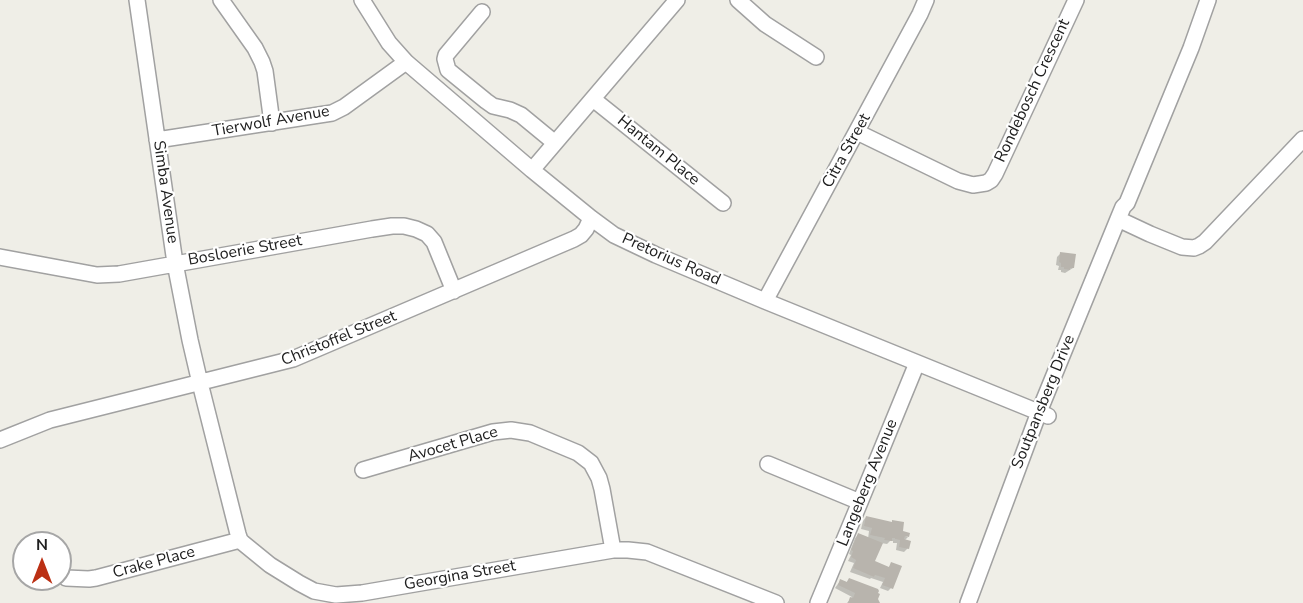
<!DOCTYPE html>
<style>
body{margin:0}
#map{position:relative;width:1303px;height:603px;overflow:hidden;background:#efeee7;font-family:"Nunito Sans",sans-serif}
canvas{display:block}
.north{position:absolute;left:12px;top:531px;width:60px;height:60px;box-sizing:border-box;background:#fff;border:2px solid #a6a6a6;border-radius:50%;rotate:0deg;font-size:16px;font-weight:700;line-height:24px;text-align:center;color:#202020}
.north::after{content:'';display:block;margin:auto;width:21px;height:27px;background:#bb3014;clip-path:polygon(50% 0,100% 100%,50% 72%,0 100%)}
</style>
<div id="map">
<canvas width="1303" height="603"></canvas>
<div class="north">N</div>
</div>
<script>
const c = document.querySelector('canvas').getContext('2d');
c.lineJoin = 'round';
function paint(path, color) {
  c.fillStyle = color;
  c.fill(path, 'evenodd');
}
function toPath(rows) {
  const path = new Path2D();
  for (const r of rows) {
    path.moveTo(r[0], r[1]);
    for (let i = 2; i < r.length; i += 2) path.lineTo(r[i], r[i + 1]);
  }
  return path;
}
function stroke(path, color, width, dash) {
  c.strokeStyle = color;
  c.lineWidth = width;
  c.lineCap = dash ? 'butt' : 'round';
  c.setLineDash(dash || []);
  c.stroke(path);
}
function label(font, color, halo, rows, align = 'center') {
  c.font = font + ' "Nunito Sans",sans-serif';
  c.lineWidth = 4.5;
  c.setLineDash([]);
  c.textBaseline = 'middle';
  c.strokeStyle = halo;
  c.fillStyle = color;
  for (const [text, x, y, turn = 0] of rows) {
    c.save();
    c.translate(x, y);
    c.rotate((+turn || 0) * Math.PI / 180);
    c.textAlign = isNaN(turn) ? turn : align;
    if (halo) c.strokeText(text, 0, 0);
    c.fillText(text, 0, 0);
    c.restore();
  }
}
const shadow = toPath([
 [1061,253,1073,268,1065,273,1061,272,1061,270,1058,270,1059,266,1056,265,1057,257],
 [866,517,908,537,904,541,908,548,904,552,896,550,897,543,893,543,893,541,890,541,887,544,881,543,873,562,888,568,892,564,891,588,888,591,880,588,883,582,871,578,870,579,850,572,854,563,848,561,851,555,849,554,855,538,858,535,868,539,869,531,861,529,863,521],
 [849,579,877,599,879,603,847,603,852,597,835,588,840,581,846,583]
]);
const building = toPath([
 [1060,252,1076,254,1074,268,1070,268,1070,270,1064,269,1064,267,1061,267,1061,263,1059,262],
 [866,516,892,522,892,520,904,522,903,531,910,533,909,537,905,536,904,539,911,541,909,549,899,547,900,540,895,539,895,538,892,538,892,541,884,540,885,538,870,535,872,528,864,526],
 [858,533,883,543,875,561,889,567,891,562,902,566,893,589,882,585,885,578,875,575,874,577,853,568,856,560,851,557,853,551,851,550],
 [849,578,878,589,879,591,878,593,880,594,878,599,880,603,848,603,850,597,853,598,855,593,838,585,840,579,847,582]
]);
const minor = toPath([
 [137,0,175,263,190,340,200,383,238,534,240,540,243,543,270,565,299,583,314,591,336,595,362,593,613,550,628,550,647,552,776,603],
 [221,0,255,48,262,62,265,71,272,123],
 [362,0,389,43,406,62,532,170,591,218,614,235,656,255,765,301,1048,416],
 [738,0,765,24,816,57],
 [482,12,446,55,445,59,448,70,486,101,493,106,510,110,521,115,555,143],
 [593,99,723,203],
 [857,132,958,181,973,185,986,183,991,180,995,174,1076,0],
 [157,140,332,113,344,107,406,62],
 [532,170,677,0],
 [1118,219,1150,234,1182,247,1194,248,1199,246,1205,242,1303,139],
 [0,257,97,275,119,274,372,229,392,226,404,226,416,229,427,234,434,242,454,291],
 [765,301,920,14,926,0],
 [0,440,50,420,293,359,574,239,581,235,586,229,591,218],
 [768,464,860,502],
 [363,470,493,432,511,430,530,433,578,453,591,463,599,478,602,489,613,550],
 [66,578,89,579,96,578,240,540],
 [818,603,860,502,917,363],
 [968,603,1039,412,1118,219,1123,207,1127,203,1191,48,1208,0]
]);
const streetNames = [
 ["Rondebosch Crescent",1033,91,-65],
 ["Tierwolf Avenue",271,122,-10],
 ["Hantam Place",658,151,39],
 ["Citra Street",847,151,-61],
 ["Simba Avenue",165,192,82],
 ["Bosloerie Street",245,251,-10],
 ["Pretorius Road",671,260,24],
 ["Christoffel Street",339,339,-22],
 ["Soutpansberg Drive",1044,402,-68],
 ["Avocet Place",453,445,-16],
 ["Langeberg Avenue",868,483,-68],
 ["Crake Place",154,563,-15],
 ["Georgina Street",460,576,-10]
];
paint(shadow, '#0003');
paint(building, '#b8b4ad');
stroke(minor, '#a1a1a1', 18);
stroke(minor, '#fff', 15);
label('16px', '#202020', '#fff', streetNames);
</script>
